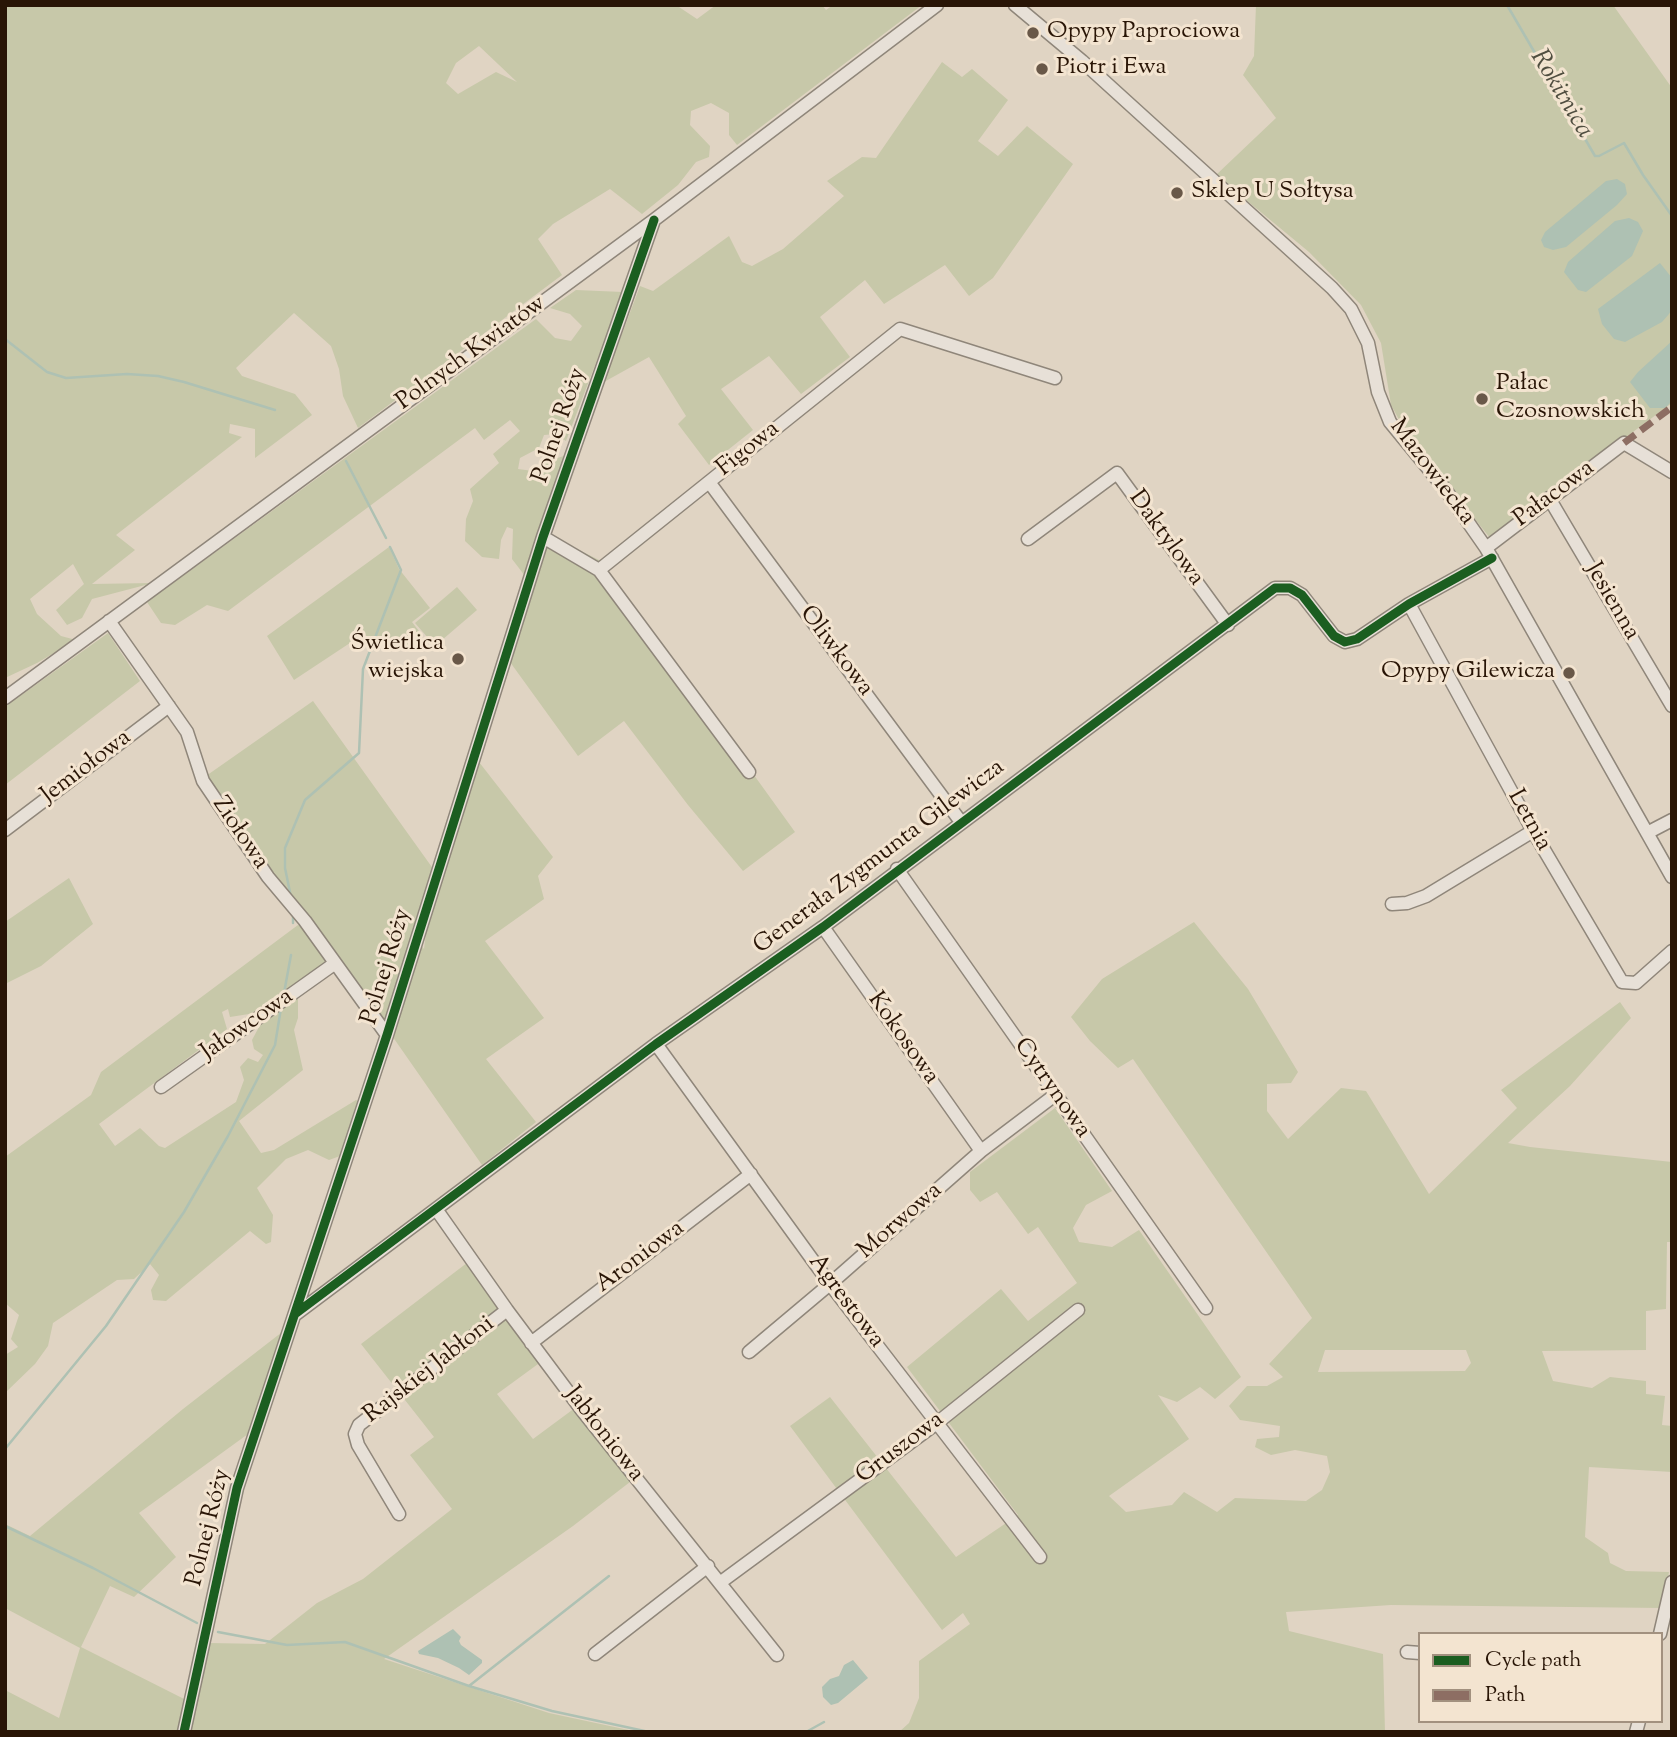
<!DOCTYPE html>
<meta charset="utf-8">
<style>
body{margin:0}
#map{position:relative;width:1677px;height:1737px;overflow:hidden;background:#e0d4c3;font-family:"Sorts Mill Goudy",serif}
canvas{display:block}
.frame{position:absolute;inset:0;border:7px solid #291506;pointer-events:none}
.legend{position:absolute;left:1418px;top:1632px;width:245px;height:91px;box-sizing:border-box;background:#f3e4d0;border:2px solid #a2917f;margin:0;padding:9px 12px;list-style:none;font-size:21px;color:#291506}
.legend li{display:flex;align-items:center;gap:14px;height:35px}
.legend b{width:35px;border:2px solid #a2917f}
</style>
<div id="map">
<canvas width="1677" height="1737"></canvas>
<div class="frame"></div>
<ul class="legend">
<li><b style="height:9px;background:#1b5e20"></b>Cycle path</li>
<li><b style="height:9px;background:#8d6e63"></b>Path</li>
</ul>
</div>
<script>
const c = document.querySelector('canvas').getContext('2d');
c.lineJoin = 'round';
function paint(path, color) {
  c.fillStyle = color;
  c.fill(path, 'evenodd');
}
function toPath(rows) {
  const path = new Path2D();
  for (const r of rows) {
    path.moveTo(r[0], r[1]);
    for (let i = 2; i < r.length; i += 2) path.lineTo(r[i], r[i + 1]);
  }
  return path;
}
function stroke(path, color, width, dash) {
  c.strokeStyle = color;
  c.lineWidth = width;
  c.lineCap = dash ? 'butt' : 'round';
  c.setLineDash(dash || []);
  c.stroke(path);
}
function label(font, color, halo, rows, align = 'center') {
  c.font = font + ' "Sorts Mill Goudy",serif';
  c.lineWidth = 6;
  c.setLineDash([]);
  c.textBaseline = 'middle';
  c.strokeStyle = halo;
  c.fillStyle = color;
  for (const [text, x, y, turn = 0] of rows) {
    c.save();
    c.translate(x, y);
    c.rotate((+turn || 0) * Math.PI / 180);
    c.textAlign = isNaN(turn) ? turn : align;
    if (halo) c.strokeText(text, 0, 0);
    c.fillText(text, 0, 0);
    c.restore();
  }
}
const green = toPath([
 [5,5,676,5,697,19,716,5,822,5,826,10,833,5,922,5,737,145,729,135,729,113,711,103,691,111,690,125,710,146,709,157,696,162,678,185,642,214,610,189,553,224,538,239,562,275,358,428,343,396,339,369,331,346,294,313,236,368,242,376,295,394,312,415,255,458,255,429,230,424,229,433,242,437,116,535,135,550,92,584,153,583,92,599,82,618,67,625,56,610,84,584,73,564,30,599,37,614,61,636,76,640,37,663,5,678],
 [479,46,517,82,496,72,458,94,446,83,456,63],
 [1256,5,1613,5,1672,88,1672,403,1490,538,1407,434,1391,405,1381,343,1361,305,1309,252,1216,175,1276,118,1243,75,1254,56],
 [942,62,962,77,972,69,1008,100,978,141,998,156,1027,126,1073,164,993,278,969,296,945,265,884,304,865,280,820,317,850,357,801,394,769,356,721,389,753,430,709,465,678,424,686,416,649,357,604,382,640,286,653,291,729,236,742,262,752,266,783,249,844,196,827,181,862,157,876,158],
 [576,290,623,292,566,441,555,434,544,435,539,448,520,458,518,469,533,471,547,461,564,456,525,576,512,559,513,529,507,527,501,540,499,559,482,557,465,541,466,519,473,501,470,489,499,463,493,454,520,431,510,420,484,440,475,428,228,611,207,605,175,625,161,623,147,602,536,319,555,338,571,341,582,326,570,314,550,308],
 [557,539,599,560,795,832,743,871,688,805,624,721,578,756,510,662,546,548],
 [389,547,399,569,430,608,412,622,422,635,400,650,385,643,356,639,294,680,267,636],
 [457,587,477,610,435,646,415,623],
 [108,633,140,681,5,785,5,690,16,699],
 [313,701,434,870,414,936,424,949,426,933,479,762,553,857,538,876,544,899,485,941,544,1018,486,1059,536,1122,482,1165,310,918,273,877,206,776],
 [69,878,93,924,41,966,5,984,5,922],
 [302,922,329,963,298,984,298,1018,294,1030,303,1070,239,1121,261,1153,274,1150,356,1100,361,1103,340,1156,329,1160,308,1150,286,1159,257,1188,273,1215,271,1242,266,1244,250,1231,166,1301,153,1300,151,1290,159,1275,150,1264,134,1279,117,1280,53,1323,48,1346,35,1364,5,1393,5,1355,18,1347,11,1339,19,1315,5,1303,5,1157,91,1095,101,1072],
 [228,1009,230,1017,249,1014,259,1027,252,1040,254,1049,263,1055,258,1062,248,1058,240,1067,244,1080,236,1102,165,1148,159,1146,140,1128,115,1146,99,1124,227,1029,222,1012],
 [1194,922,1248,989,1298,1072,1291,1083,1267,1084,1267,1111,1288,1139,1341,1088,1366,1091,1429,1194,1517,1108,1501,1090,1620,1002,1631,1018,1570,1086,1508,1143,1530,1147,1672,1162,1672,1242,1667,1242,1666,1309,1646,1311,1646,1350,1542,1351,1553,1381,1592,1388,1610,1377,1646,1381,1646,1394,1665,1396,1662,1425,1672,1426,1672,1472,1589,1467,1585,1537,1608,1553,1610,1563,1626,1571,1669,1572,1662,1608,1391,1605,1286,1612,1289,1631,1383,1654,1385,1732,899,1732,909,1723,919,1698,919,1661,970,1624,963,1613,942,1630,790,1426,830,1397,956,1557,1018,1515,907,1367,1001,1289,1028,1321,1077,1283,1038,1227,1028,1234,997,1192,980,1202,970,1190,970,1172,1055,1108,1112,1191,1086,1205,1073,1228,1079,1242,1112,1247,1139,1230,1241,1377,1215,1399,1200,1387,1177,1402,1158,1395,1189,1439,1109,1496,1126,1512,1172,1505,1184,1492,1217,1512,1235,1498,1306,1501,1322,1490,1330,1472,1327,1456,1295,1450,1271,1455,1255,1447,1257,1439,1279,1437,1280,1426,1240,1420,1229,1406,1247,1386,1267,1386,1283,1377,1269,1364,1312,1318,1133,1059,1118,1068,1090,1041,1071,1017,1102,979],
 [1325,1350,1466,1350,1471,1363,1465,1371,1318,1372],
 [476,1256,549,1356,497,1394,533,1439,583,1402,639,1475,573,1526,384,1659,549,1713,638,1732,5,1732,5,1690,59,1718,80,1648,5,1608,5,1524,30,1536,183,1409,286,1329,248,1434,139,1513,176,1557,134,1597,110,1586,81,1647,196,1705,209,1643,265,1644,317,1603,363,1579,452,1509,410,1455,434,1437,361,1344]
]);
const water = toPath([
 [1617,179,1625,184,1627,194,1617,205,1566,247,1553,250,1544,247,1541,240,1545,232,1606,181],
 [1629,218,1638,222,1643,231,1632,256,1586,292,1578,290,1564,272,1568,262,1615,221],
 [1660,263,1672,278,1672,309,1669,314,1662,322,1625,342,1614,339,1602,324,1598,309],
 [1672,341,1672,401,1665,408,1650,408,1630,382,1638,372],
 [453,1629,461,1637,459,1641,461,1645,482,1660,482,1663,469,1675,459,1668,438,1658,419,1654,418,1651],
 [853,1660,868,1678,838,1703,831,1705,823,1697,822,1687,830,1679,839,1676,844,1665]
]);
const stream = toPath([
 [1507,5,1595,156,1599,156,1624,143,1643,175,1672,216],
 [5,339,47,372,66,378,127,374,158,376,184,382,275,410],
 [346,461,386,538],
 [291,897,285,868,285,848,305,800,359,753,363,669,401,570,390,547],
 [293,923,293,915],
 [284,993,291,955],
 [5,1449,106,1326,184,1212,228,1136,275,1045,281,1008],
 [5,1526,93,1568,197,1623],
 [218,1632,287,1645,345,1642,469,1686,552,1711,649,1732],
 [469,1686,609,1576],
 [806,1732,824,1722]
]);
const minor = toPath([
 [1015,5,1082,61,1202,170,1332,288,1351,309,1368,343,1378,392,1390,422,1445,489,1486,548,1672,877],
 [709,482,961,822],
 [1549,498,1672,706],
 [543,537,599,570,749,772],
 [1028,539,1117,473,1228,625],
 [1486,548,1624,443,1672,472],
 [599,570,900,329,1055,378],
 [1409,604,1533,831,1622,982,1636,983,1672,951],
 [109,621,187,732,203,781,268,877,305,921,387,1035],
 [5,698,654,220,937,5],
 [5,830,169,706],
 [1647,833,1672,820],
 [897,869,1206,1308],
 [1392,904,1407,903,1426,896,1533,831],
 [823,927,981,1151],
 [656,1044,830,1284,1040,1557],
 [161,1087,334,964],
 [436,1209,507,1310,581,1409,777,1655],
 [296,1314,656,1044,823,927,1275,588,1290,588,1302,595,1334,636,1345,642,1357,639,1409,604,1492,558],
 [531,1343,751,1174],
 [749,1352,830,1284,981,1151,1055,1095],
 [399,1514,358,1445,355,1434,359,1425,507,1310],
 [721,1582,937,1423,1078,1310],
 [1660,1634,1672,1582],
 [1407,1652,1420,1653],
 [595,1654,708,1566],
 [184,1732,237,1488,387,1035,543,537,654,220],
 [1636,1732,1639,1721]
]);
const quiet = toPath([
 [1624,443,1672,407]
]);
const cycleway = toPath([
 [295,1314,656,1044,823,927,1275,588,1290,588,1302,595,1334,636,1345,642,1357,639,1409,604,1492,558],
 [184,1732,237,1488,387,1035,543,537,654,220]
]);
const markers = [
 [1033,33,7,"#695848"],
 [1042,69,7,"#695848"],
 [1177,193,7,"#695848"],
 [1482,399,7,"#695848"],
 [458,659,7,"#695848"],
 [1569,673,7,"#695848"]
];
const poiNames = [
 ["Opypy Paprociowa",1047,33],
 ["Piotr i Ewa",1056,69],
 ["Sklep U Sołtysa",1191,193],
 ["Pałac",1496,385],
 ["Czosnowskich",1496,413],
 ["Świetlica",444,645,"right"],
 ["wiejska",444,673,"right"],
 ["Opypy Gilewicza",1555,673,"right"]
];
const streetNames = [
 ["Polnych Kwiatów",472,354,-36],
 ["Polnej Róży",561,426,-71],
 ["Figowa",749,450,-39],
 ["Mazowiecka",1431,473,53],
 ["Pałacowa",1555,495,-37],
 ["Daktylowa",1165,539,54],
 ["Jesienna",1611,602,60],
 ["Oliwkowa",835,652,53],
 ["Jemiołowa",87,768,-37],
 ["Letnia",1528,821,61],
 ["Ziołowa",239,834,56],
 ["Generała Zygmunta Gilewicza",880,858,-37],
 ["Polnej Róży",388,967,-73],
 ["Jałowcowa",248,1026,-35],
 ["Kokosowa",902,1039,55],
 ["Cytrynowa",1051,1089,55],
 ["Morwowa",901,1222,-41],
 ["Aroniowa",641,1258,-37],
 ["Agrestowa",845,1302,53],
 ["Rajskiej Jabłoni",430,1371,-38],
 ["Jabłoniowa",603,1435,52],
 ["Gruszowa",901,1449,-37],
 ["Polnej Róży",210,1528,-76]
];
const waterNames = [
 ["Rokitnica",1560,95,59]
];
paint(green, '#c7c8a9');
paint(water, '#aec1b3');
stroke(stream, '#aec1b3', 2.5);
stroke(minor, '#8f867a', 15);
stroke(minor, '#e7e0d7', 12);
stroke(quiet, '#8d6e63', 7, [14, 7]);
stroke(cycleway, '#1b5e20', 9);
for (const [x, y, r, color] of markers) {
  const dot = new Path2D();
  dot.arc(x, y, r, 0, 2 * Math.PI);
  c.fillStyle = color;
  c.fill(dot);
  stroke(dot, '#f3e4d0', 2.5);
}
label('24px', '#291506', '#f3e4d0', poiNames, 'left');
label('24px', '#291506', '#f3e4d0', streetNames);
label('italic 26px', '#504e40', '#f3e4d0', waterNames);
</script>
